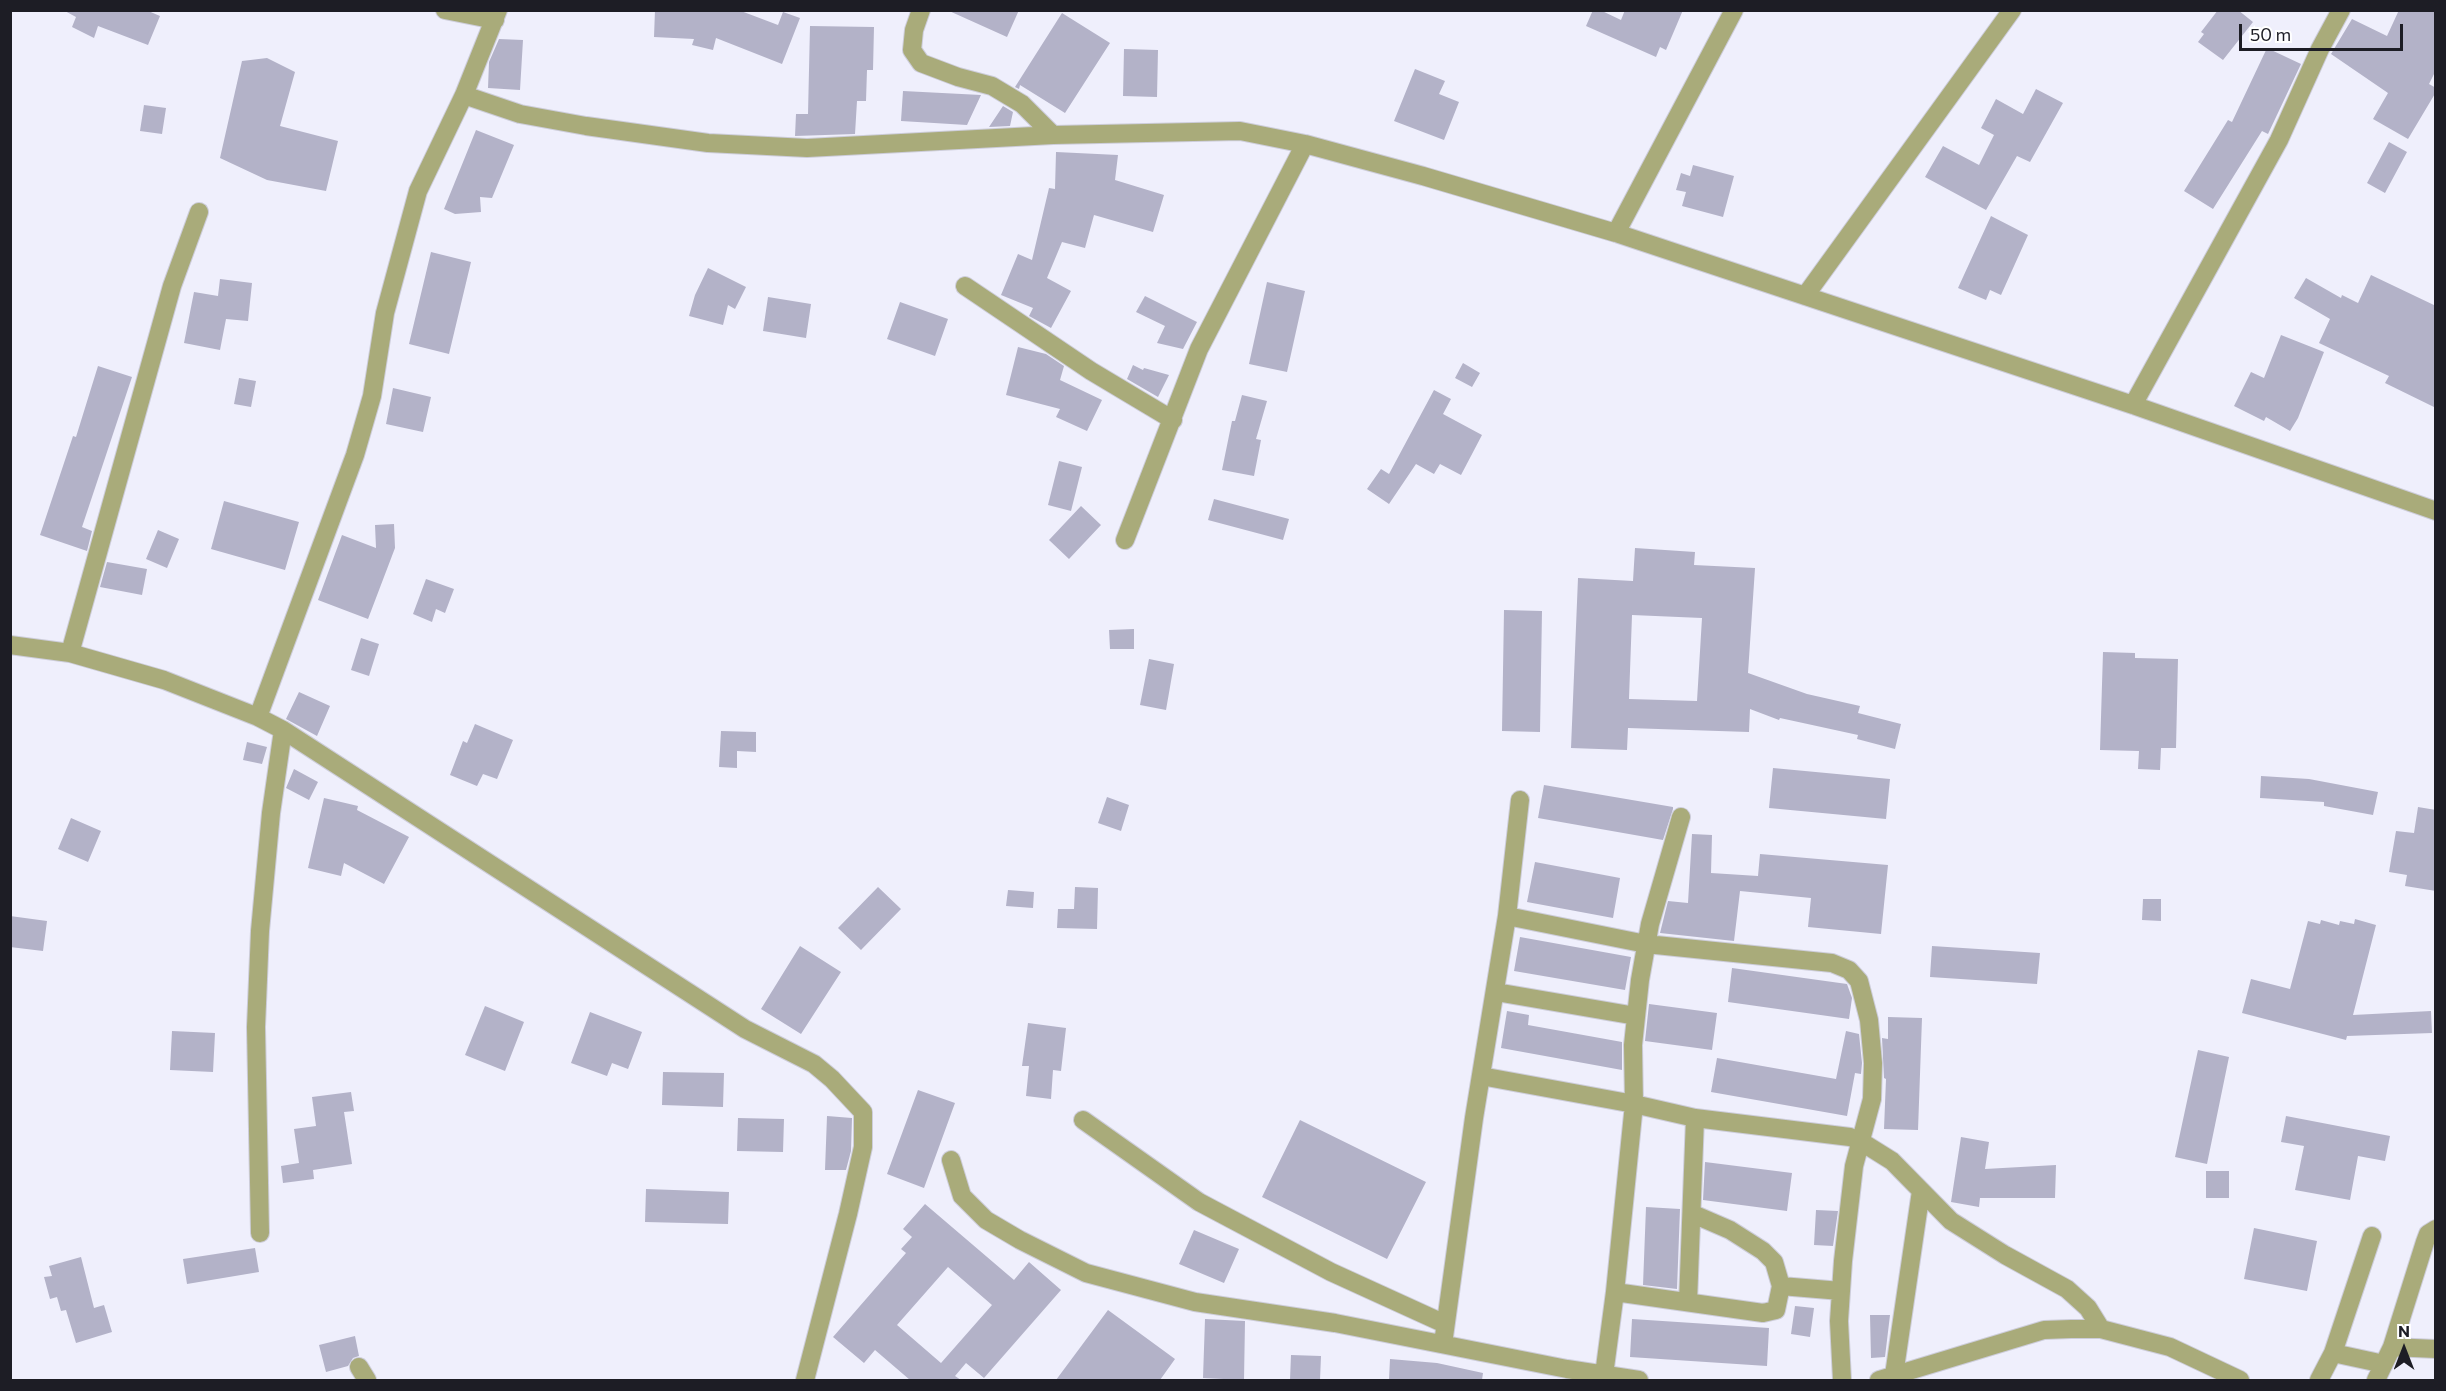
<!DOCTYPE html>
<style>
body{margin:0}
#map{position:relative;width:2446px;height:1391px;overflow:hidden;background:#efeffc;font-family:Commissioner,sans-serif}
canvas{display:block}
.frame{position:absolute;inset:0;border:12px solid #1d1d25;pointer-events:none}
.north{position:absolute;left:2374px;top:1319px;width:60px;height:60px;-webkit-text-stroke:4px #fff;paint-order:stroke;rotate:0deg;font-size:16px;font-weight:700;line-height:24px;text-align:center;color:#1d1d25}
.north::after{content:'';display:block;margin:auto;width:21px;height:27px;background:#1d1d25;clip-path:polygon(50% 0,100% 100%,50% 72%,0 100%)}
.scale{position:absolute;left:2239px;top:24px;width:164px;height:27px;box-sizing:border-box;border:3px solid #1d1d25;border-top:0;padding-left:8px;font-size:18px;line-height:21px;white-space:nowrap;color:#1d1d25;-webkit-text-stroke:4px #fff;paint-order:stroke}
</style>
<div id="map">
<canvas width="2446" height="1391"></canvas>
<div class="frame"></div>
<div class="north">N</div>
<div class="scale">50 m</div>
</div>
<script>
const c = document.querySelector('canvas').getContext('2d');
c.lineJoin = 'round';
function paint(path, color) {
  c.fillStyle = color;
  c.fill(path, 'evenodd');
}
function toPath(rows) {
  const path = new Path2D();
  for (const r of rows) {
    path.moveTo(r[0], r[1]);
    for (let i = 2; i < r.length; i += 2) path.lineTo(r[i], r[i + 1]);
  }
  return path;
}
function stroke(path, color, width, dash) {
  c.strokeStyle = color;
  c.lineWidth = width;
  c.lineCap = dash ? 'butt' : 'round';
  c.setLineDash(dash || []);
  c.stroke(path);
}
const building = toPath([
 [63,10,146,10,160,16,148,45,98,26,94,38,72,27,76,17],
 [655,10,741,11,778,25,783,12,800,18,782,64,716,38,713,50,692,45,694,39,654,37],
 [947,10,1019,10,1007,37],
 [1593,10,1600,10,1621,20,1625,10,1683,10,1666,50,1660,47,1656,57,1586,26],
 [2218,10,2238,10,2253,22,2223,60,2198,42,2204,34,2201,32],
 [2399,10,2436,10,2436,70,2429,84,2436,88,2436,92,2408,139,2373,119,2388,93,2331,54,2352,19,2387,36],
 [1062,13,1110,43,1065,113,1020,85,1019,89,1015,87],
 [810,26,874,27,873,70,867,70,866,101,857,101,855,134,795,136,796,114,808,114],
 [499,39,523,40,520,90,488,88,489,62],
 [2267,48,2301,64,2268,134,2262,131,2213,209,2184,191,2228,120,2232,122],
 [1124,49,1158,50,1157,97,1123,96],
 [267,58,295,72,280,126,338,141,326,191,267,180,220,158,242,61],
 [1415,69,1445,81,1439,94,1459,102,1444,140,1394,121],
 [2036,89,2063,103,2030,162,2017,156,1986,210,1925,177,1943,146,1979,165,1994,135,1981,128,1996,99,2023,114],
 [903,91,981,95,967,125,901,121],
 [144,105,166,108,162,134,140,131],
 [1003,106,1013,112,1010,126,989,127],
 [476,130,514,145,492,198,480,197,481,212,455,214,444,209],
 [2389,142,2407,152,2385,193,2367,183],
 [1056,152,1118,155,1115,180,1164,195,1153,232,1094,215,1085,248,1062,242,1047,278,1071,291,1051,328,1029,316,1033,308,1001,295,1018,254,1032,260,1049,188,1055,189],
 [1693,165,1734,176,1723,217,1682,206,1686,192,1676,190,1681,173,1690,176],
 [1991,216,2028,235,2001,295,1990,290,1986,300,1958,288],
 [431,252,471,262,449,354,409,344],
 [708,268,746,287,735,309,728,305,723,325,689,316,695,295],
 [2371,275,2436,306,2436,408,2385,383,2389,376,2319,343,2330,319,2294,298,2306,278,2341,298,2342,295,2358,303],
 [220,279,252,283,248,321,226,319,220,350,184,343,194,292,218,296],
 [1267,282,1305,291,1287,372,1249,364],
 [1145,296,1197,322,1183,349,1157,343,1165,326,1136,312],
 [768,297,811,304,806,338,763,331],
 [900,302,948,319,935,356,887,339],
 [2281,335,2324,352,2298,418,2290,431,2266,417,2264,421,2234,406,2251,372,2264,378],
 [1018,347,1046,354,1064,366,1060,380,1102,400,1087,431,1056,417,1060,409,1006,395],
 [1463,363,1480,373,1472,387,1455,378],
 [1133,365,1143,370,1144,368,1169,375,1158,397,1127,379],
 [98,366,132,377,82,527,92,531,87,551,40,535,73,436,76,437],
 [239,378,256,381,251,407,234,404],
 [393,388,431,397,423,432,386,424],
 [1434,390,1451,399,1443,414,1482,435,1461,475,1440,464,1434,474,1416,464,1389,504,1367,489,1381,469,1389,474],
 [1242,395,1267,401,1256,439,1261,440,1254,476,1222,470,1232,421,1235,421],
 [1059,461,1082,467,1071,511,1048,505],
 [1214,499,1289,519,1283,540,1208,520],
 [224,501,299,522,285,570,211,549],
 [1081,506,1101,525,1069,559,1049,540],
 [394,524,395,548,368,619,318,600,342,535,376,548,375,525],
 [158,530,179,539,167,568,146,559],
 [1635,548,1695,552,1694,565,1755,568,1748,673,1807,694,1860,706,1858,713,1901,724,1895,749,1857,739,1858,735,1780,718,1779,720,1750,709,1749,732,1628,728,1627,750,1571,748,1578,578,1633,581],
 [1632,615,1702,618,1697,701,1629,699],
 [107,562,147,569,142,595,100,587],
 [426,579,454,589,445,613,436,609,432,622,413,614],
 [1504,610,1542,611,1540,732,1502,731],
 [1134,629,1134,649,1110,649,1109,630],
 [361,638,379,644,369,676,351,670],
 [2103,652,2135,653,2135,658,2178,659,2176,748,2161,748,2160,770,2138,769,2139,751,2100,750],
 [1149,659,1174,664,1166,710,1140,705],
 [299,692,330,706,317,736,286,719],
 [475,724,513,740,497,779,483,774,477,786,450,775,463,741,467,743],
 [721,731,756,732,756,752,737,751,737,768,719,767],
 [247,742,267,747,262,764,243,760],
 [1773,768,1890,779,1886,819,1769,808],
 [294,769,318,782,309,800,286,788],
 [2261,776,2309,779,2378,792,2373,815,2324,806,2324,802,2260,798],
 [1544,785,1673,807,1673,809,1663,840,1538,818],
 [1107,797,1129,805,1121,831,1098,823],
 [324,798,358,806,357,810,409,837,384,884,344,863,341,876,308,868],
 [2418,807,2436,810,2436,891,2405,886,2407,875,2389,872,2396,831,2414,833],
 [71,818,101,831,88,862,58,849],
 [1692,834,1712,835,1711,873,1758,876,1760,854,1888,865,1881,934,1808,927,1811,898,1740,891,1734,941,1660,933,1668,901,1688,903],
 [1535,862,1620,878,1613,918,1527,902],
 [878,887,901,909,861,950,838,928],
 [1075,887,1098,888,1097,929,1057,928,1058,909,1074,909],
 [1008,890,1034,892,1033,908,1006,906],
 [2143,899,2161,899,2161,921,2142,920],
 [10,916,47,921,43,951,10,947],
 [2355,919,2376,925,2353,1015,2431,1011,2432,1033,2347,1036,2346,1040,2242,1013,2251,979,2290,989,2308,921,2320,924,2321,920,2339,925,2340,921,2354,924],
 [1520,937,1631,957,1625,990,1514,971],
 [800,946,841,972,801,1034,761,1009],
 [1932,946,2040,953,2037,984,1930,977],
 [1732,968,1847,984,1852,998,1849,1019,1728,1002],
 [1649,1004,1717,1013,1712,1050,1645,1041],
 [485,1006,524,1022,505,1071,465,1055],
 [1507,1011,1529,1015,1528,1025,1622,1042,1622,1070,1501,1048],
 [590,1012,642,1032,628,1069,612,1063,607,1076,571,1063],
 [1888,1017,1922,1018,1918,1130,1884,1129,1886,1079,1884,1078,1882,1038,1888,1039],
 [1028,1023,1066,1028,1061,1071,1053,1070,1051,1099,1026,1096,1029,1066,1022,1066],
 [172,1031,215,1033,213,1072,170,1070],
 [1846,1031,1859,1034,1862,1063,1861,1074,1855,1073,1847,1116,1711,1092,1717,1058,1836,1079],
 [2198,1050,2229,1057,2207,1164,2175,1157],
 [663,1072,724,1073,723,1107,662,1105],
 [918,1090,955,1103,924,1188,887,1174],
 [351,1092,354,1111,344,1112,352,1164,313,1170,314,1179,283,1183,281,1166,299,1163,294,1129,316,1126,312,1097],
 [827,1116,852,1118,851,1151,846,1170,825,1170],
 [2286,1116,2390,1136,2385,1161,2358,1156,2350,1200,2295,1190,2304,1146,2281,1142],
 [738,1118,784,1119,783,1152,737,1151],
 [1300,1120,1426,1182,1387,1259,1262,1197],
 [1961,1137,1989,1142,1985,1169,2056,1165,2055,1198,1980,1198,1979,1207,1951,1202],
 [1705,1162,1792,1173,1787,1211,1703,1200],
 [2206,1171,2229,1171,2229,1198,2206,1198],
 [646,1189,729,1192,728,1224,645,1222],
 [925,1204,1014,1280,1029,1262,1061,1290,984,1378,966,1363,955,1376,961,1380,910,1380,875,1350,864,1363,833,1337,906,1253,901,1249,912,1237,903,1229],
 [948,1267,992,1305,941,1363,897,1325],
 [1646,1207,1680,1209,1677,1289,1643,1285],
 [1816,1210,1838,1211,1833,1246,1814,1245],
 [2254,1228,2317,1241,2307,1291,2244,1279],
 [1194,1230,1239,1249,1224,1283,1179,1264],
 [255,1248,259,1272,187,1284,183,1259],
 [81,1257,94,1308,104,1305,112,1332,76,1343,66,1310,61,1311,57,1297,50,1299,44,1277,52,1276,49,1266],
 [1795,1306,1814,1308,1810,1337,1791,1334],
 [1108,1310,1175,1359,1160,1380,1056,1380],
 [1870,1315,1890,1315,1885,1357,1871,1358],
 [1205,1319,1245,1321,1244,1380,1203,1378],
 [1632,1319,1769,1328,1767,1366,1630,1357],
 [355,1336,359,1356,353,1358,348,1366,326,1372,319,1345],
 [1291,1355,1321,1356,1320,1380,1290,1380],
 [1390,1359,1437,1363,1483,1373,1482,1380,1389,1380]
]);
const minor = toPath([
 [445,10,495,20],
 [921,10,914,30,912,50,921,63,958,77,992,86,1022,104,1053,135],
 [464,95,520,114,586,126,708,143,807,148,1053,135,1240,131,1305,144,1423,176,1616,233,2133,405,2436,511],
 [1616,233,1734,10],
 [965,286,1091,371,1173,420],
 [1805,296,2012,10],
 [2133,405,2279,140,2320,49,2341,10],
 [1125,540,1199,349,1305,144],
 [10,645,70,653,164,680,258,717,283,730,745,1029,814,1064,832,1079,863,1112,863,1147,848,1214,805,1380],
 [70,653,172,286,199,212],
 [258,717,355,455,372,396,385,313,418,191,464,95,498,10],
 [1507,916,1646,944,1832,963,1849,970,1859,981,1869,1020,1873,1063,1872,1099,1854,1166,1843,1261,1839,1321,1842,1380],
 [1496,992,1636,1016],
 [1481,1076,1634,1104,1695,1118,1850,1137,1860,1141,1892,1161,1951,1221,2005,1255,2067,1289,2088,1308,2101,1329],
 [1083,1120,1199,1202,1331,1272,1445,1324],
 [951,1160,962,1196,986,1220,1020,1240,1086,1273,1195,1302,1335,1323,1567,1369,1639,1380],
 [260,1233,256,1027,260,931,271,813,283,730],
 [1781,1286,1841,1291],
 [1615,1292,1763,1313,1776,1310,1781,1286,1774,1262,1763,1251,1730,1230,1693,1214],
 [1688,1302,1695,1118],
 [1443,1344,1474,1118,1507,916,1520,800],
 [2392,1347,2436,1349],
 [2333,1353,2384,1364],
 [359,1367,367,1380],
 [1604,1375,1615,1292,1634,1104,1633,1045,1640,980,1650,924,1681,817],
 [1894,1375,1921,1191],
 [1879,1380,2044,1330,2071,1329,2101,1329,2170,1347,2240,1380],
 [2319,1380,2333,1353,2372,1236],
 [2376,1380,2392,1347,2425,1242,2428,1234,2436,1229]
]);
paint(building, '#b3b2c8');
stroke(minor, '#cdcdda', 20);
stroke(minor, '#a9ab7a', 18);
</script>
